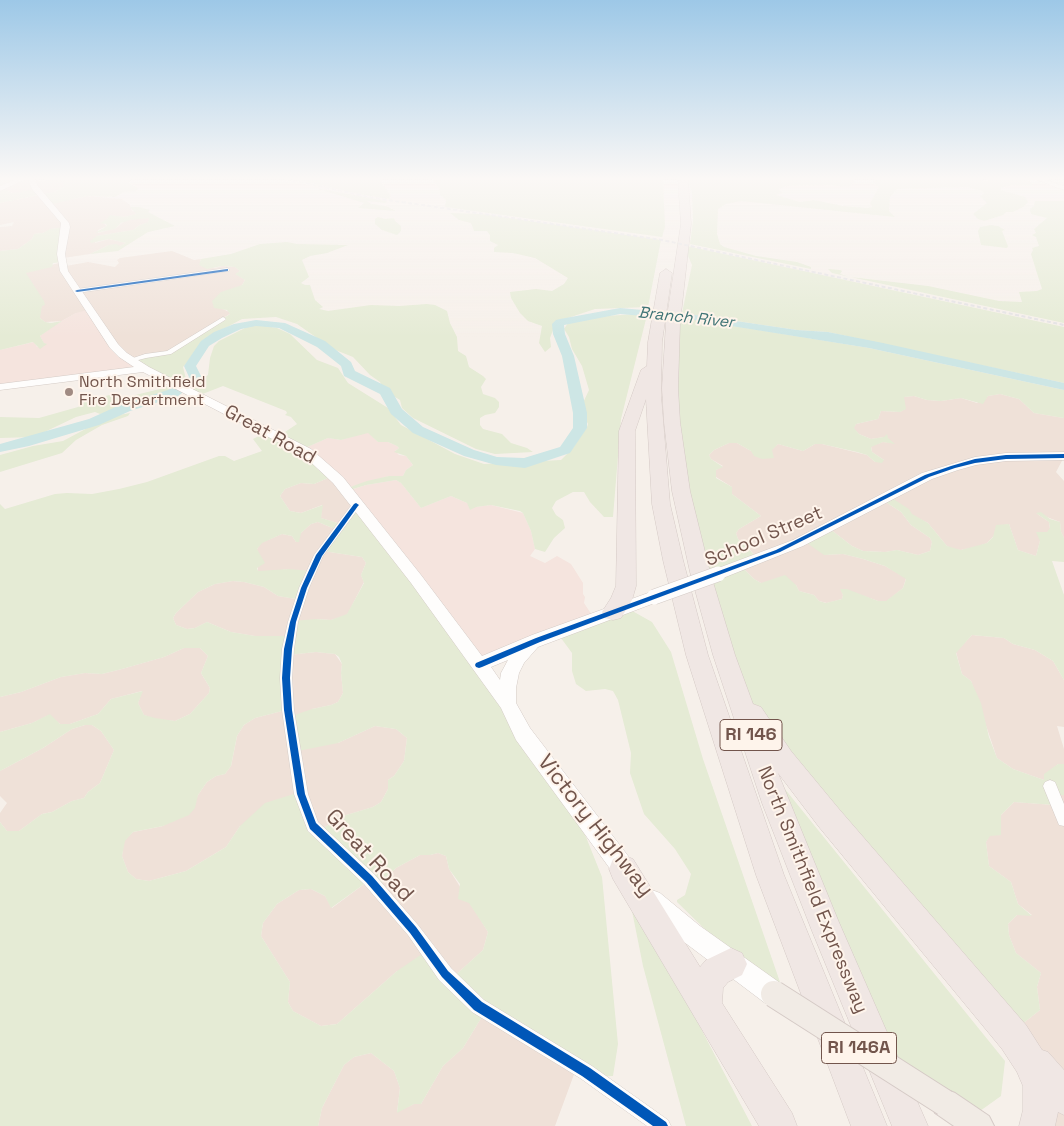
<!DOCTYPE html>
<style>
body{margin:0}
canvas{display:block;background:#f6f0ea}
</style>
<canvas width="1064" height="1126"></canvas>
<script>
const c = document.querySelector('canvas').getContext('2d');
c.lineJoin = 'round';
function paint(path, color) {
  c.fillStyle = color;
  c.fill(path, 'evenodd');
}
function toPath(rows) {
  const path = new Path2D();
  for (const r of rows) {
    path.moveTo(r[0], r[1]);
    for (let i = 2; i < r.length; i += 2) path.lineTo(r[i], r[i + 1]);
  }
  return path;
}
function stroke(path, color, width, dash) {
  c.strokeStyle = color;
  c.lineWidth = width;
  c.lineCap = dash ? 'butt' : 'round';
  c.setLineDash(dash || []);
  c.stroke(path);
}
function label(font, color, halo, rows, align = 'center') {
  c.font = font + ' "Space Grotesk",sans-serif';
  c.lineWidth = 4;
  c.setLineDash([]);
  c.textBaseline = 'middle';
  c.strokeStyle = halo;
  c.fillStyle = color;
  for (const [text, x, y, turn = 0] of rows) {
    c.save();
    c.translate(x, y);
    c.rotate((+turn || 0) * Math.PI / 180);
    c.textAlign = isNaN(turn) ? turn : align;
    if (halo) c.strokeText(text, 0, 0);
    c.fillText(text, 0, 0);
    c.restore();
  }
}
const residential = toPath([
 [23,179,34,181,60,179,64,182,64,187,54,192,75,199,87,196,122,199,130,205,132,211,136,212,135,215,124,217,116,216,107,219,103,223,107,226,98,230,98,233,116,228,126,220,144,217,149,218,148,223,140,225,133,230,97,236,95,243,109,239,126,243,120,246,109,245,90,254,63,258,67,227,51,229,43,233,34,234,32,239,18,249,0,251,0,227,12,226,14,222,0,225,0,203,43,194,12,193,2,189],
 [172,251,194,260,201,259,200,261,215,268,222,266,235,267,240,271,236,274,245,280,242,285,223,309,231,313,172,351,134,360,76,313,62,321,45,322,40,318,40,314,15,274,63,262,66,266,88,262,115,267,119,263,117,260,120,258],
 [1000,394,1019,399,1034,413,1064,418,1064,457,1056,472,1064,481,1064,538,1061,532,1060,522,1036,513,1049,522,1050,529,1040,541,1036,556,1018,550,1009,524,1004,525,987,543,979,546,961,550,953,549,947,546,928,523,884,501,901,512,911,525,930,538,932,542,930,551,918,555,897,550,885,552,863,551,852,546,830,529,824,555,843,554,863,559,885,566,906,578,903,588,887,601,878,601,847,590,841,590,843,595,842,599,827,603,819,601,814,595,799,591,796,585,761,583,754,579,743,568,758,559,745,544,738,539,736,533,739,529,761,516,732,494,732,487,716,477,716,470,723,466,711,459,709,455,714,450,729,443,737,443,751,451,771,450,778,444,803,451,815,444,822,444,867,455,875,462,884,460,872,452,871,446,883,442,893,443,885,437,871,439,859,434,853,428,856,424,878,419,881,411,900,412,905,409,903,397,914,396,927,400,941,401,961,398,977,403,988,396],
 [335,475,358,504,341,524,321,518,322,505,301,513,290,511,280,496,285,489,301,483,314,484],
 [318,522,335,529,323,551,362,557,366,563,361,575,364,582,347,615,331,620,316,619,289,636,255,636,231,632,207,622,195,628,187,629,176,625,173,618,176,613,198,592,215,584,233,581,244,582,264,587,278,596,296,599,289,569,263,572,258,571,257,549,261,543,282,534,292,536,296,542,301,533,311,524],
 [972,635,1004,638,1013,644,1035,650,1053,661,1064,680,1064,727,1057,726,1064,749,1064,764,1058,764,1047,774,1044,780,1013,769,997,758,971,681,962,674,956,652],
 [184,648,200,648,208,656,201,673,210,688,209,693,190,714,175,721,155,719,144,715,138,703,142,691,111,699,98,714,70,724,60,724,49,715,32,723,0,732,0,697,21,692,61,677,85,673,102,674,122,669,164,657],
 [316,652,335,654,342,664,341,673,343,693,338,702,331,705,312,709,330,743,338,743,375,726,396,729,407,738,404,761,394,776,388,780,388,789,381,802,373,807,343,816,317,832,240,826,226,847,186,871,149,881,136,879,128,872,122,856,124,841,133,832,163,826,194,803,198,795,207,782,216,776,225,774,231,766,237,736,244,725,255,718,286,710,288,655],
 [85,725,92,725,101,731,114,750,100,783,88,792,84,798,72,801,52,812,42,814,19,831,7,831,0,822,0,813,7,803,0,796,0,771,43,748,72,729],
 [1054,795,1064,795,1064,1126,1039,1126,1016,1029,1040,1010,1037,987,1041,973,1016,953,1009,935,1008,924,1017,915,1032,915,1018,904,1011,882,989,866,986,842,1001,815,1014,802,1054,805],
 [438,853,446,856,449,869,488,932,483,950,450,980,397,971,337,1024,321,1026,293,1011,288,1002,290,982,261,936,263,923,277,904,299,890,311,889,325,896,332,908,367,882,377,888,396,868,420,855,430,855],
 [483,1015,576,1069,555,1126,318,1126,322,1108,344,1065,354,1057,371,1053,394,1071,400,1088,397,1112,414,1104,421,1104,443,1066,463,1048]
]);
const commercial = toPath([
 [91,309,114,343,142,367,0,388,0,350,34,342,37,347,44,343,40,336,53,326,76,313],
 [368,432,378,442,388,442,397,446,399,448,395,451,399,455,406,456,413,465,406,470,403,476,389,476,350,487,305,448,328,438,341,440],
 [396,480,401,483,421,508,451,496,476,507,491,505,523,513,531,531,535,549,530,556,545,563,557,556,571,564,583,583,583,594,585,597,584,603,594,618,480,666,350,490,366,485]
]);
const green = toPath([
 [0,179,23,179,3,189,12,193,39,189,43,194,54,192,64,187,64,182,53,179,131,179,129,183,138,188,136,191,124,192,115,197,87,196,52,204,43,194,0,203],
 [293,179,379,179,391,196,389,199,358,194],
 [432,179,663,179,665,227,662,237,445,207,446,200,440,195,440,190],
 [686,179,854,179,855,181,849,187,826,185,787,186,779,189,782,193,776,195,800,202,814,200,843,206,867,208,872,207,870,203,879,187,873,183,876,179,977,179,987,181,988,179,1032,179,1028,180,1033,186,1013,185,1001,188,1001,190,1025,197,1028,202,1023,207,1013,212,1006,212,1003,215,984,221,978,219,973,214,987,203,980,196,984,194,982,191,967,187,897,189,890,197,889,211,895,217,741,201,726,204,718,209,717,234,720,244,724,247,756,256,797,262,811,267,811,269,690,244,693,221,692,192],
 [316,188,387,201,385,203,367,201,371,204,386,206,396,211,358,208,364,203],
 [1035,201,1064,201,1064,323,832,273,828,269,840,270,842,271,840,274,850,277,928,286,999,301,1022,302,1019,292,1037,291,1042,289,1031,254,1033,250,1032,248,1039,246,1036,237,1032,235,1036,233,1034,229,1047,218,1031,214,1030,209,1034,206],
 [130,207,139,207,150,210,148,212,175,226,148,232,118,251,90,254,109,245,116,244,120,246,126,243,109,239,91,243,90,241,97,236,133,230,140,225,148,222,149,218,130,220,121,223,115,229,95,233,107,226,106,224,100,223,107,219,110,215,124,217,136,214],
 [450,213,481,214,661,240,648,307,595,309,556,322,550,338,551,347,545,352,539,343,542,326,528,321,520,313,511,298,510,292,536,289,552,291,564,284,568,278,535,258,513,253,494,252,494,248,498,245,490,241,490,235,487,231,474,231,471,223,459,220],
 [378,217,385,219,394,218,395,221,401,226,401,231,397,235,382,230,375,224,375,219],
 [991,225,998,226,1005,230,1002,231,1008,246,1007,248,981,245,978,231,980,227],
 [67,227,63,262,53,263,52,267,26,273,44,301,45,305,42,306,40,318,45,322,51,323,62,321,40,336,44,343,47,344,40,349,33,342,0,350,0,251,18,249,32,239,34,234,43,233,50,229],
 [287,242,297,244,348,245,327,253,310,256,302,260,309,277,301,283,305,285,310,285,315,300,323,307,319,309,328,311,371,305,399,306,427,304,435,305,447,311,450,323,457,337,458,351,466,356,469,367,483,376,486,379,481,387,483,394,495,398,499,402,499,407,495,413,485,415,480,418,480,425,483,429,502,434,511,443,527,448,533,452,495,454,476,449,413,418,402,408,400,400,385,391,380,382,370,375,353,357,333,349,297,324,276,317,242,319,203,340,200,347,183,367,186,379,163,396,120,410,100,414,95,412,76,417,34,437,0,438,0,417,39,418,78,407,83,403,81,397,85,395,97,398,114,394,123,398,160,389,174,383,134,360,167,354,230,314,227,310,214,308,212,301,221,292,242,285,245,280,235,274,240,271,235,267,222,266,207,269,199,265,201,259,231,254,260,244],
 [687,246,1064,327,1064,383,828,332,797,330,682,313,692,265,686,251],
 [637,314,647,315,621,419,613,517,604,517,590,502,584,492,573,492,556,501,552,508,556,515,563,520,565,528,554,538,545,552,535,549,531,531,523,513,520,511,491,505,476,507,470,510,467,503,451,496,421,508,401,483,396,480,366,485,350,490,350,487,367,481,389,476,403,476,406,470,413,465,406,456,394,452,399,448,397,446,388,442,378,442,368,433,341,440,328,438,305,448,335,475,314,484,301,483,285,489,280,496,290,511,301,513,323,505,321,518,341,524,355,507,570,797,602,877,618,1044,613,1076,591,1077,483,1015,463,1048,443,1066,421,1104,414,1104,397,1113,400,1088,394,1071,371,1053,354,1057,344,1065,322,1108,318,1126,0,1126,0,822,7,831,19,831,42,814,52,812,72,801,84,798,88,792,100,783,114,750,101,731,92,725,85,725,72,729,43,748,0,771,0,732,32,723,50,714,60,724,70,724,98,714,111,699,143,691,138,703,144,715,155,718,175,721,190,714,209,693,210,688,201,673,208,656,200,648,184,648,164,657,122,669,102,674,85,673,61,677,21,692,0,697,0,504,5,509,55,494,67,493,92,494,119,489,147,482,219,456,225,456,234,461,262,451,253,439,270,430,282,434,297,424,291,417,285,415,287,413,286,411,223,386,200,395,189,388,208,375,210,358,214,346,219,341,253,324,277,328,290,334,317,360,338,368,348,383,388,408,401,425,455,454,484,464,561,460,572,449,587,427,588,424,584,416,582,405,589,390,582,366,572,349,569,337,564,329,570,320,575,318],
 [318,522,335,529,323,551,362,557,366,563,361,575,364,583,347,614,331,620,316,619,293,621,289,636,255,636,231,632,207,622,195,628,187,629,176,625,173,618,176,613,198,592,215,584,233,581,244,582,264,587,278,596,296,599,311,571,289,569,258,571,257,568,265,563,257,549,262,543,282,534,292,536,296,542,299,542,301,533,311,524],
 [316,652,335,654,339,657,342,664,341,673,343,693,338,702,331,705,312,709,289,717,293,752,338,743,375,726,396,729,407,738,404,761,394,776,388,780,388,789,381,802,373,807,343,816,317,832,297,793,265,803,240,826,226,847,186,871,149,881,136,879,128,872,122,856,125,841,133,832,163,826,189,815,195,808,198,795,207,782,216,776,225,774,231,766,237,736,244,725,255,718,286,710,288,655],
 [438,853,446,856,449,869,460,884,458,899,469,903,488,932,483,950,450,980,425,952,397,971,337,1024,321,1026,293,1011,288,1002,290,982,261,936,263,923,277,904,299,890,311,889,325,896,331,908,367,882,377,888,396,868,420,855,430,855],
 [679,317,869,348,1064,390,1064,418,1034,413,1019,399,1000,394,988,396,983,404,961,398,941,401,927,400,914,396,904,397,906,409,900,412,881,411,878,419,856,424,854,428,859,434,871,439,884,437,887,434,888,438,895,444,883,442,871,447,872,452,884,460,882,463,875,462,867,455,857,452,822,444,815,444,803,451,778,444,772,450,774,458,762,459,754,456,751,451,737,443,729,443,714,450,709,455,711,459,723,467,716,470,716,478,732,487,732,494,761,516,739,529,736,533,738,539,745,544,758,560,743,568,754,579,761,583,785,575,796,585,799,591,814,595,819,601,826,603,842,599,843,595,840,589,847,589,878,601,886,601,903,588,906,579,885,566,863,559,843,554,824,555,804,541,830,529,852,546,863,551,885,552,897,550,918,555,930,551,932,542,930,538,911,525,901,512,884,501,890,497,909,509,912,514,928,523,947,546,961,550,987,543,993,537,996,525,1009,524,1018,550,1036,556,1040,541,1036,532,1047,532,1050,528,1049,522,1036,513,1041,512,1050,519,1060,522,1061,532,1064,538,1064,562,1052,561,1064,595,1064,680,1053,661,1035,650,1013,644,1004,638,972,635,956,653,962,674,971,681,981,703,989,737,997,758,1013,769,1044,780,1044,774,1058,764,1064,764,1064,795,1054,795,1054,805,1014,802,1001,815,1001,835,990,836,986,842,989,866,1011,882,1018,904,1032,916,1017,915,1008,924,1009,935,1016,953,1041,973,1037,987,1040,1010,1016,1029,751,709,690,513,678,404,676,340],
 [130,413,128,416,102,425,76,440,62,453,0,472,0,455,33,446,63,441,108,417],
 [627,608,652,622,671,652,703,759,781,985,717,941,677,902,677,900,685,895,691,874,675,849,644,814,630,773,631,753,618,700,613,691,605,689,586,691,576,684,572,671,572,653,558,634],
 [780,783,1005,1061,1001,1096,973,1116,886,1059],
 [632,911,666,962,752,1126,686,1126,643,966]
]);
const water = toPath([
 [675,312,797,330,828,332,883,343,1064,383,1064,390,869,348,675,317]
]);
const river = toPath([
 [620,308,690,314,696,317,690,320,620,314,564,325,565,334,574,356,587,413,587,428,570,453,525,468,496,465,464,456,413,433,391,414,380,394,344,376,341,366,317,347,279,328,256,326,241,329,222,338,209,346,196,366,202,378,178,396,130,411,99,425,29,446,0,452,0,444,89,419,120,405,168,390,189,377,184,366,201,341,214,332,234,324,256,320,285,323,325,341,351,362,355,371,390,388,402,409,423,427,474,450,497,457,524,458,560,447,573,428,573,413,562,356,553,334,552,324,556,320,560,319,620,308]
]);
const street = toPath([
 [227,268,229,269,229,271,77,293,74,291,77,289,227,268],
 [223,317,226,319,225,320,171,354,146,358,131,362,127,360,145,354,167,351,223,317],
 [356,502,361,505,323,556,309,588,298,622,294,649,292,678,294,710,308,794,318,822,374,874,418,925,451,968,484,1000,592,1066,668,1120,671,1126,647,1126,580,1078,472,1012,439,980,408,935,364,884,308,831,294,794,282,710,280,678,282,649,288,622,299,588,314,555,353,503,356,502],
 [1050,780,1055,782,1064,804,1064,826,1059,825,1043,786,1045,782,1050,780]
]);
const secondary = toPath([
 [17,179,26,179,0,191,0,186,17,179],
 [28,179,34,179,38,186,69,223,70,227,65,254,68,271,118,344,127,353,149,367,311,449,343,477,421,575,482,656,532,635,648,593,654,591,660,593,662,597,660,601,538,647,524,663,519,673,516,688,516,703,530,728,635,865,638,873,635,881,627,884,619,881,516,740,501,708,411,583,333,483,303,455,143,372,0,390,0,384,134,367,119,357,110,348,60,271,57,254,61,223,32,189,28,179],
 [508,660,501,673,500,680,491,667,508,660],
 [1034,179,1044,179,1064,186,1064,190,1034,179],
 [1064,452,1064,460,1006,461,976,465,958,470,932,479,803,546,723,578,718,579,713,578,710,574,713,570,793,540,922,473,975,457,1006,453,1064,452],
 [652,890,660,893,700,926,783,985,786,994,783,1003,774,1006,765,1003,684,942,644,909,641,901,644,893,652,890]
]);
const primary = toPath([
 [945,1089,955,1093,989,1116,994,1126,954,1126,935,1113,931,1103,935,1093,945,1089]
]);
const highway = toPath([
 [678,179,688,179,691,224,680,323,678,388,680,422,690,491,710,572,735,655,753,704,761,707,791,751,839,809,1026,1025,1042,1050,1048,1052,1064,1070,1064,1115,1058,1112,1055,1126,1019,1126,1023,1110,1023,1086,1017,1072,1002,1049,819,827,778,773,838,920,928,1126,892,1126,812,931,762,803,713,655,690,572,672,491,664,422,662,388,666,323,681,224,678,179],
 [666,269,672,273,662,342,661,395,670,504,683,560,708,655,784,875,887,1126,851,1126,756,875,686,655,663,560,652,504,646,399,635,431,636,586,632,600,621,618,613,620,605,618,602,612,611,598,616,586,619,431,641,370,647,366,648,342,660,273,666,269],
 [623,855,633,859,700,967,706,960,731,948,742,953,747,964,742,975,728,982,723,988,722,1003,792,1113,797,1126,759,1126,613,879,609,869,613,859,623,855]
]);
const rail = toPath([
 [287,179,374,198,662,240,1064,325]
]);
const secondaryBridge = toPath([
 [654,597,718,574]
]);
const primaryBridge = toPath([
 [774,994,945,1103]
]);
const cycleway = toPath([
 [227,269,228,269,228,271,77,292,75,291,77,290,227,269],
 [1064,454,1064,458,1006,459,975,463,955,468,929,477,780,552,540,642,482,667,479,668,476,667,475,665,476,663,536,638,776,550,925,475,951,466,975,459,1006,455,1064,454],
 [356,503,359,505,358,506,322,556,307,588,296,622,292,649,290,678,292,710,305,794,316,823,372,876,416,927,448,971,482,1002,590,1068,666,1122,668,1126,653,1126,582,1076,474,1010,442,977,410,933,366,882,310,829,297,794,284,710,282,678,284,649,290,622,301,588,316,555,354,504,356,503]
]);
const markers = [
 [69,392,5,"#a08b83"]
];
const farWaternames = [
 ["Branch River",686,318,6]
];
const farPoinames = [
 ["North Smithfield",79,383],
 ["Fire Department",79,401]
];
const shields = [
 [751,735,62],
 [859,1048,75]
];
const shieldNames = [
 ["RI 146",751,735],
 ["RI 146A",859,1048]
];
const streetNames = [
 ["Great Road",270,435,29],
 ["School Street",764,537,-23],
 ["North Smithfield Expressway",812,890,68]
];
const nearStreetnames = [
 ["Victory Highway",595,826,52],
 ["Great Road",369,856,47]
];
paint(residential, '#efe1d8');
paint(commercial, '#f5e4de');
paint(green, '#e5ebd5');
paint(water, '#cde6e5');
paint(river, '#cde6e5');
stroke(street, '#d5cdc8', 1);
stroke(secondary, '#d4cbc6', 1);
stroke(primary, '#d5cac6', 2);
stroke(highway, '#d5cac6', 1);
paint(street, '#fefdfc');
paint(secondary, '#fefdfc');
paint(primary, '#f1ebe5');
paint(highway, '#f0e7e4');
stroke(rail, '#e4e2e4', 2, [4, 2.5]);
stroke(secondaryBridge, '#d4cbc6', 16, []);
stroke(primaryBridge, '#d5cac6', 28, []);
stroke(secondaryBridge, '#fefdfc', 15);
stroke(primaryBridge, '#f1ebe5', 26);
paint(cycleway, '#0057b8');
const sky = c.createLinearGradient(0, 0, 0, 337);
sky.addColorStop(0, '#9dc8e7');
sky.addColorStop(0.53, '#fbf8f6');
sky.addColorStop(1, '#fbf8f600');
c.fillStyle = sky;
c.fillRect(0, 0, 1064, 337);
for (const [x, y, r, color] of markers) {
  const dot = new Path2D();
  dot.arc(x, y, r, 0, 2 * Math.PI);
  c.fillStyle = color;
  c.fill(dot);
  stroke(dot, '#fef4eb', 2);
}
label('italic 16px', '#407476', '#fef4eb', farWaternames);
label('16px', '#72554c', '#fef4eb', farPoinames, 'left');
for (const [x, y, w] of shields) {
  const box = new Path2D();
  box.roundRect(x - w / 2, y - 15.5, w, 31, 4);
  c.fillStyle = '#fef4eb';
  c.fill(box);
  stroke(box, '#72554c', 1);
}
label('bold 18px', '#72554c', null, shieldNames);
label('19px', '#72554c', '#fef4eb', streetNames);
label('22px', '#72554c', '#fef4eb', nearStreetnames);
</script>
